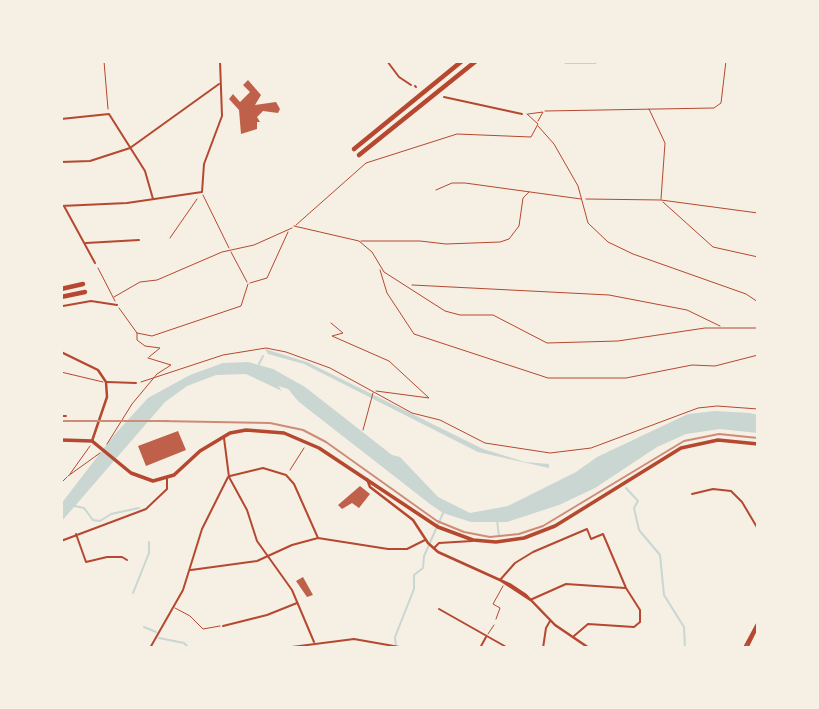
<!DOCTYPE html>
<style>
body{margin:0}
#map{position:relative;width:819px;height:709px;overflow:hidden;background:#f6efe4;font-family:Commissioner,sans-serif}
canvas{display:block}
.frame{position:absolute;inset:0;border:63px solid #f6efe4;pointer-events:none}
</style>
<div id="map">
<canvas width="819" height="709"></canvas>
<div class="frame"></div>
</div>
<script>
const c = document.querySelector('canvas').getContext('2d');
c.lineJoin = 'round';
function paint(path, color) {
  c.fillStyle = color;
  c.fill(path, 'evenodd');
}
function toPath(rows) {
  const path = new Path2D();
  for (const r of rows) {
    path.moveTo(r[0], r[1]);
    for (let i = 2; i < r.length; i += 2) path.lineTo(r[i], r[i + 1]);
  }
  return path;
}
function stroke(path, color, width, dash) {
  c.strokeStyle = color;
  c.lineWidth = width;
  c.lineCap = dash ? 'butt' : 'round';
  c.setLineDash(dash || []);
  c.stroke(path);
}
const water = toPath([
 [265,349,307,362,483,449,525,462,549,464,549,468,478,452,304,364,268,354],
 [248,362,273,369,305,387,392,455,400,457,438,497,470,513,508,506,576,472,597,457,688,414,715,411,750,413,758,415,758,433,720,429,686,434,657,447,595,488,559,505,507,522,471,522,443,513,430,504,299,402,288,389,278,386,282,391,246,374,216,375,187,386,165,402,61,522,61,504,114,435,148,398,190,375,223,363]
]);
const stream = toPath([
 [259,364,263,356],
 [626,488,638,501,634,508,639,530,660,555,664,595,684,627,685,648],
 [75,506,84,508,93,520,100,521,111,514,139,508],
 [497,520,499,536],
 [133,593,149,553,149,542],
 [144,627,156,632],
 [159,638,184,643,189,648],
 [396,648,395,637,414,589,414,575,423,568,424,556,444,511]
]);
const building = toPath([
 [248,80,261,95,255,105,276,102,280,109,278,113,263,111,257,117,260,122,257,122,257,129,241,134,239,110,229,99,233,94,240,102,250,92,243,85],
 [178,431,186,450,146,466,138,446],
 [360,486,370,494,359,508,352,503,342,509,338,505],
 [303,577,313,595,307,597,296,581]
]);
const path = toPath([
 [104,61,108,109],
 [649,109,665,143,661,199],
 [545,111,714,108,721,103,726,61],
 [528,114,543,112,538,121],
 [538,126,554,144,578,186,588,223,608,242,633,254,746,294,758,302],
 [436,190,452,183,465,183,581,199],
 [203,195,229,248],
 [586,199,661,200,758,213],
 [663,202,713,247,758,257],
 [296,225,366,163,457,134,531,137,538,124,527,114],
 [294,226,359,241,372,252,384,272,445,311,460,315,493,315,547,343,618,341,705,328,758,328],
 [170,238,197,199],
 [361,241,420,241,446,244,500,242,509,239,519,226,523,198,529,192],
 [231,252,247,282],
 [98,268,115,301],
 [380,270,387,293,414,334,548,378,626,378,692,365,715,366,758,355],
 [250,283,267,278,288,232],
 [412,285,609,295,687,310,720,326],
 [114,297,140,282,157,280,222,252,254,245,292,228],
 [119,308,137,333,137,340,145,346,160,348,149,357],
 [331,323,343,333,332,336,389,361,429,398,376,391],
 [137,333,152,336,241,306,248,284],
 [141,382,223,355,266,348,286,352,330,368,412,413,440,420,485,443,550,453,591,448,698,408,717,406,758,409],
 [363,430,373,393],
 [107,444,132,404,157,374,171,365,148,358],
 [290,470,304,448],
 [70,474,90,446],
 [68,476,100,453],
 [61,483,67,477],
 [496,619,500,608,493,604,503,586]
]);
const service = toPath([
 [61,372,103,382],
 [175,608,190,616,203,629,220,626],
 [488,634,494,625]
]);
const minor = toPath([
 [387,61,399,77,411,85],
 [415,86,416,87],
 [444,97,522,114],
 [61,119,109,114,145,171,153,199],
 [61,162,90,161,130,148,219,84],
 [61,206,127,203,202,192,204,164,222,116,220,61],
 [64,206,95,263],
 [86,243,139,240],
 [63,306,91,301,117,305],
 [107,382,136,383],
 [61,416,66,416],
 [224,438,229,477,247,510,257,541,292,590,314,642],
 [230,476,263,468,286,475,294,484,318,538],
 [692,494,713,489,731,491,742,502,758,529],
 [76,534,86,562,107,557,122,557,127,560],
 [61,541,146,509,167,489,167,479],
 [434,548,439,543,472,541],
 [191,570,257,561,292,545,318,538,388,549,407,549,425,540],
 [500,580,515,563,533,552,587,529,591,539,603,534,626,588,640,610,640,622,634,627,588,624,574,636],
 [530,600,566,584,625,588],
 [439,609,508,648],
 [223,626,267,615,297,603],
 [150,648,183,590,202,529,228,477],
 [284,648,354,639,405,648],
 [480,648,486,637],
 [543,648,546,628,550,621]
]);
const tertiary = toPath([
 [367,479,370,487,413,520,428,543,438,552,511,585,526,595,555,625,589,648],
 [500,580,529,599],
 [744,648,758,622],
 [747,648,758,626]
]);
const secondary = toPath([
 [61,352,98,370,106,382,107,397,92,441]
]);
const primary = toPath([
 [61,440,92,441,131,473,153,481,174,475,200,451,230,433,246,430,284,433,319,448,438,527,473,540,496,542,524,538,555,526,681,448,718,440,758,444]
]);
const motorway = toPath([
 [565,61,596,61],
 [354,149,462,61],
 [359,155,476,61],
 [61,289,83,284],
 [61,297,85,292]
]);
const rail = toPath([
 [61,421,169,421],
 [160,421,270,423,303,430,326,442,437,521,464,532,490,537,519,534,543,526,684,441,719,434,758,438]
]);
paint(water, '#c9d6d2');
stroke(stream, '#c9d6d2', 2);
paint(building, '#bf614a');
stroke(path, '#b5482f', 1);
stroke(service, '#b5482f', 1);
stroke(minor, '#b5482f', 2);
stroke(tertiary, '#b5482f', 2.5);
stroke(secondary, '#b5482f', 2.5);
stroke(primary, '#b5482f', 3.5);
stroke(motorway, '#b5482f', 4.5);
stroke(rail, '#cf8b77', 2);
</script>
